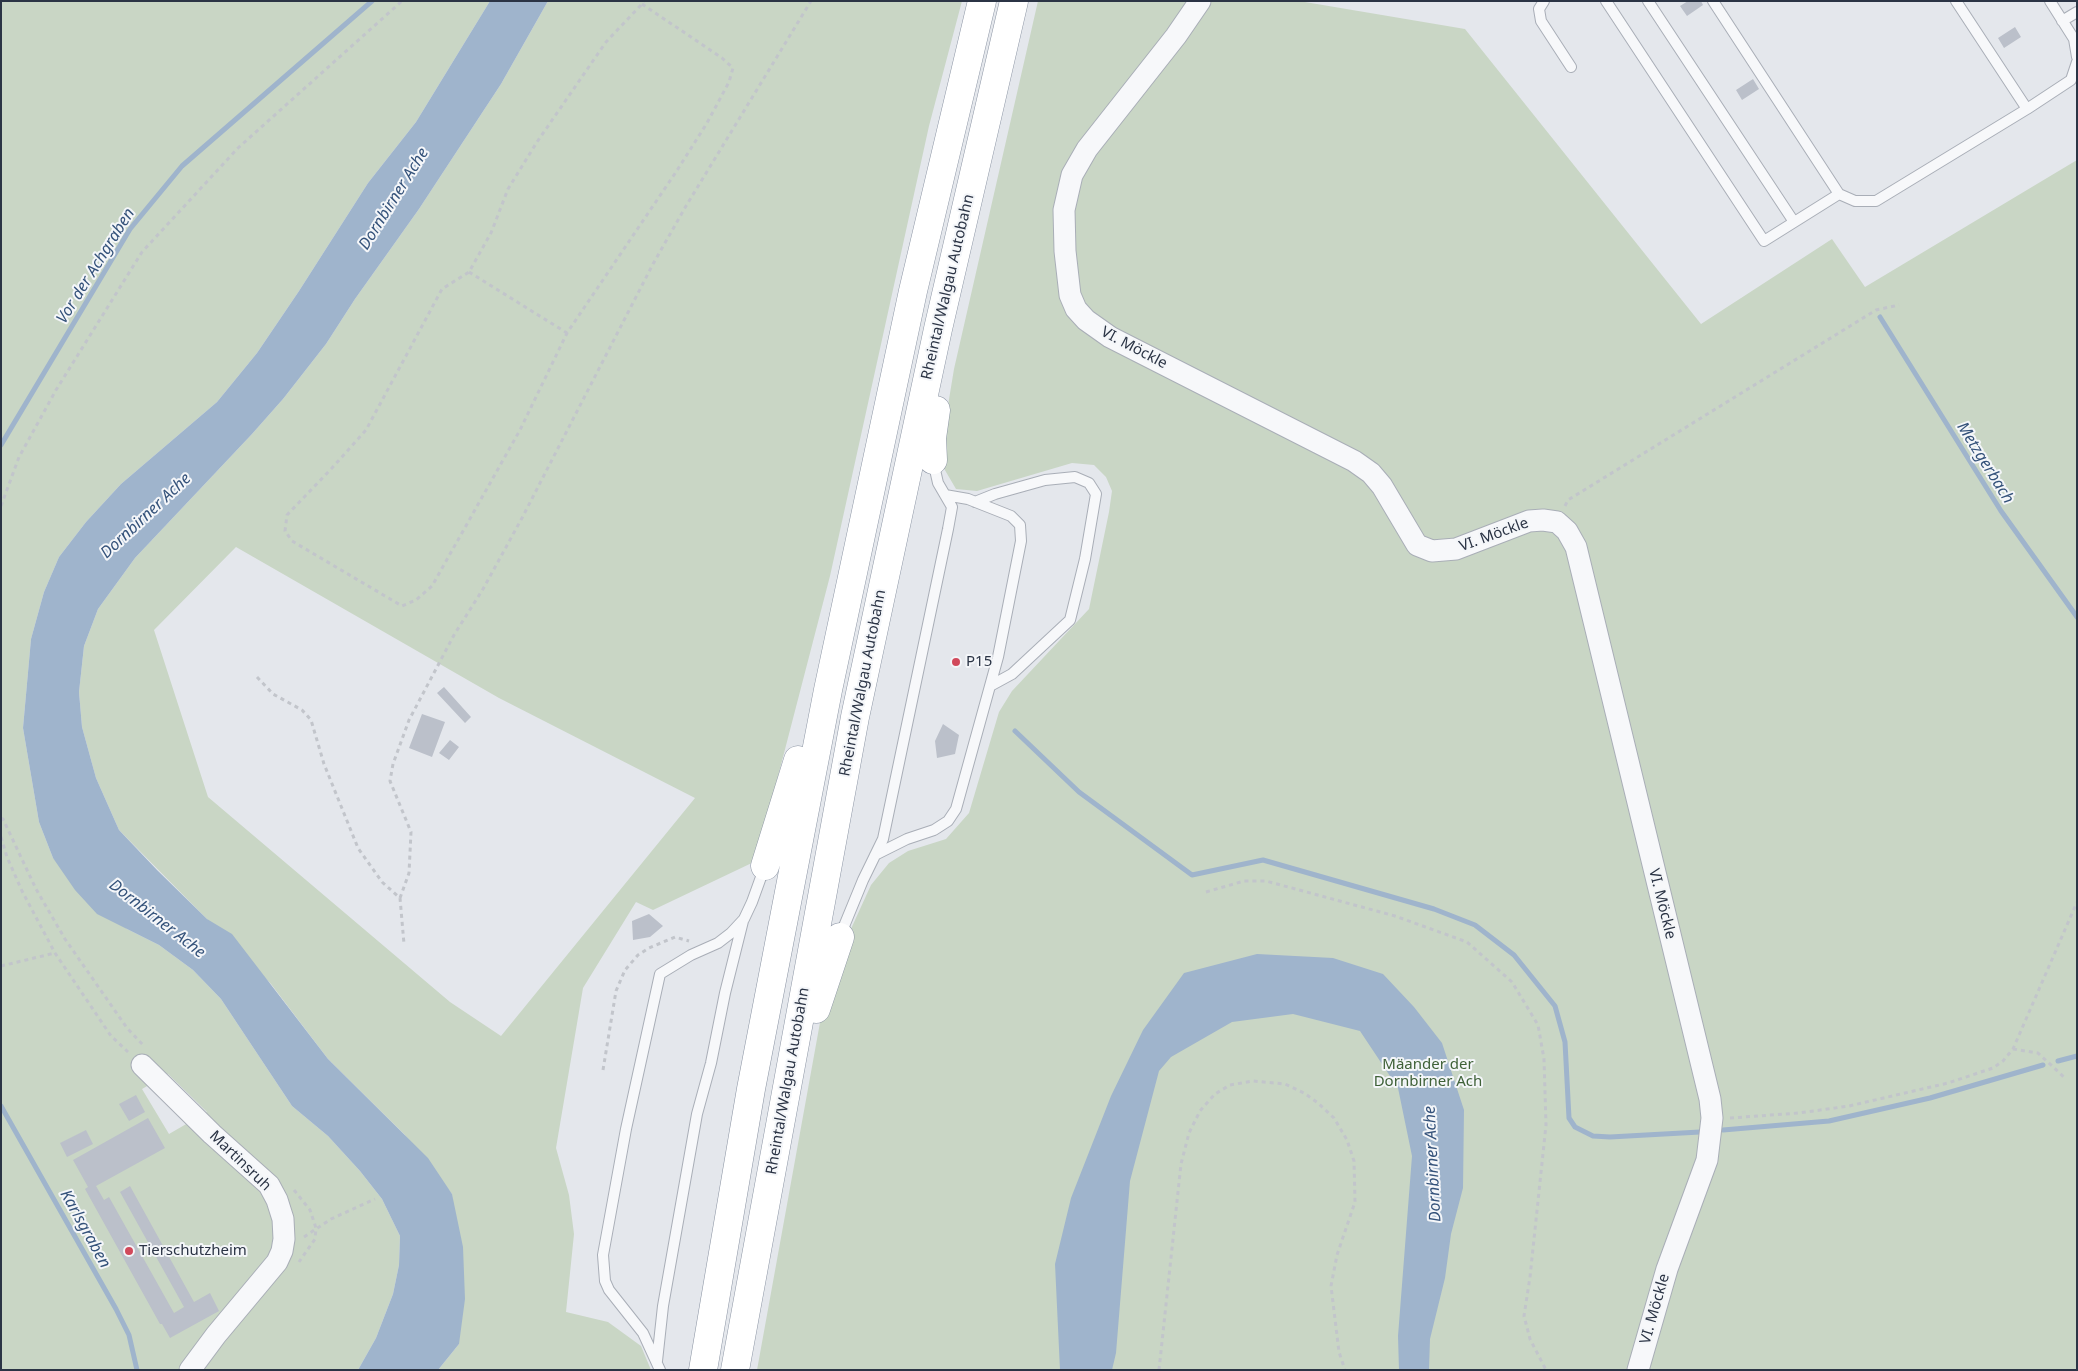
<!DOCTYPE html>
<meta charset="utf-8">
<style>
body{margin:0}
#map{position:relative;width:2078px;height:1371px;overflow:hidden;background:#e4e7ec;font-family:"Noto Sans",sans-serif}
canvas{display:block}
.frame{position:absolute;inset:0;border:2px solid #2b3445;pointer-events:none}
</style>
<div id="map">
<canvas width="2078" height="1371"></canvas>
<div class="frame"></div>
</div>
<script>
const c = document.querySelector('canvas').getContext('2d');
c.lineJoin = 'round';
function paint(path, color) {
  c.fillStyle = color;
  c.fill(path, 'evenodd');
}
function toPath(rows) {
  const path = new Path2D();
  for (const r of rows) {
    path.moveTo(r[0], r[1]);
    for (let i = 2; i < r.length; i += 2) path.lineTo(r[i], r[i + 1]);
  }
  return path;
}
function stroke(path, color, width, dash) {
  c.strokeStyle = color;
  c.lineWidth = width;
  c.lineCap = dash ? 'butt' : 'round';
  c.setLineDash(dash || []);
  c.stroke(path);
}
function label(font, color, halo, rows, align = 'center') {
  c.font = font + ' "Noto Sans",sans-serif';
  c.lineWidth = 4;
  c.setLineDash([]);
  c.textBaseline = 'middle';
  c.strokeStyle = halo;
  c.fillStyle = color;
  for (const [text, x, y, turn = 0] of rows) {
    c.save();
    c.translate(x, y);
    c.rotate((+turn || 0) * Math.PI / 180);
    c.textAlign = isNaN(turn) ? turn : align;
    if (halo) c.strokeText(text, 0, 0);
    c.fillText(text, 0, 0);
    c.restore();
  }
}
const green = toPath([
 [1,1,490,1,416,122,368,183,299,291,257,353,217,402,121,484,86,522,59,557,44,592,31,639,23,728,39,822,53,858,127,929,159,945,193,970,221,999,292,1106,328,1136,360,1171,382,1199,400,1236,399,1265,393,1294,376,1338,358,1370,1,1370],
 [168,1074,207,1112,169,1134,142,1089],
 [548,1,962,1,929,126,830,576,756,861,653,910,636,902,583,988,556,1148,569,1195,574,1234,566,1312,608,1322,641,1346,651,1370,438,1370,459,1344,452,1194,404,1134,328,1059,271,984,119,830,96,778,82,727,79,692,84,646,98,609,135,558,252,434,283,399,326,344,355,299,419,209,501,84],
 [236,547,499,698,695,798,501,1036,450,1002,208,797,154,630],
 [1038,1,1299,1,1465,29,1701,324,1832,239,1865,287,2077,160,2077,1370,757,1370,821,1017,850,931,871,885,889,863,908,851,946,839,969,813,999,712,1012,691,1089,609,1109,512,1112,491,1106,477,1094,465,1072,463,977,491,956,489,939,460,954,369]
]);
const water = toPath([
 [490,1,548,1,501,84,419,209,355,299,326,344,283,399,252,434,135,558,98,609,84,646,79,692,82,727,96,778,119,830,157,870,207,919,232,934,328,1059,428,1158,452,1194,463,1247,465,1299,459,1344,438,1370,358,1370,376,1338,393,1294,399,1265,400,1236,382,1199,360,1171,328,1136,292,1106,221,999,193,970,159,945,97,914,75,890,53,858,39,822,23,728,31,639,44,592,59,557,86,522,121,484,217,402,257,353,299,291,368,183,416,122],
 [1257,954,1333,958,1383,974,1414,1007,1442,1043,1464,1110,1463,1188,1451,1234,1445,1278,1430,1339,1429,1370,1399,1370,1398,1336,1412,1156,1398,1088,1360,1031,1293,1014,1232,1022,1171,1057,1159,1071,1130,1181,1116,1353,1112,1370,1060,1370,1055,1264,1071,1198,1111,1096,1143,1030,1184,973]
]);
const stream = toPath([
 [1880,317,2001,511,2077,617],
 [1,445,130,229,182,166,372,1],
 [1015,731,1079,792,1192,875,1263,860,1434,909,1475,925,1514,955,1555,1006,1565,1042,1569,1118,1575,1127,1593,1136,1610,1137,1700,1132],
 [2058,1061,2077,1056],
 [1,1106,116,1309,129,1335,137,1370],
 [1723,1130,1829,1121,1930,1098,2043,1065]
]);
const building = toPath([
 [1688,1,1701,1,1703,5,1687,16,1680,6],
 [2015,27,2021,37,2004,48,1998,38],
 [1753,79,1759,89,1742,100,1736,90],
 [444,687,471,717,465,723,437,693],
 [422,714,445,722,432,757,409,748],
 [943,724,959,735,955,754,937,758,935,741],
 [450,740,459,747,449,760,439,753],
 [649,914,663,926,650,937,633,940,632,921],
 [136,1095,145,1112,129,1121,119,1104],
 [148,1118,165,1148,96,1186,104,1200,109,1197,174,1313,184,1307,120,1192,130,1186,194,1302,210,1293,219,1311,170,1338,162,1324,160,1324,85,1189,88,1187,73,1160],
 [86,1130,93,1144,67,1157,60,1143]
]);
const path = toPath([
 [642,4,722,58,733,68,729,82,707,123,676,172,567,333,520,430,432,586,416,600,402,606,292,541,285,531,287,515,332,468,366,430,442,289,469,272,491,233,508,189,537,142,606,42,642,4,644,1],
 [469,272,567,333],
 [1,506,19,457,56,390,142,252,238,148,402,1],
 [1565,506,1568,500,1876,310,1899,305],
 [257,677,273,694,302,710,311,720,324,764,358,848,382,882,400,898,404,944],
 [1,818,3,819,36,889,65,939,127,1028,144,1046],
 [1,837,7,857,22,891,55,953,111,1036,128,1052],
 [1206,892,1244,881,1266,881,1395,916,1467,942,1512,982,1538,1025,1544,1059,1546,1125,1530,1277,1524,1316,1530,1339,1546,1370],
 [400,898,409,873,411,832,390,781,393,764,409,720,454,635,483,589,522,518,653,264,686,206,811,1],
 [1,966,55,953],
 [2013,1049,2038,1053,2065,1078],
 [603,1070,616,991,625,970,638,955,649,948,675,937,689,941],
 [1730,1118,1799,1113,1849,1106,1948,1083,1993,1068,2003,1061,2013,1049,2077,902],
 [294,1190,310,1210,316,1228,315,1239,299,1262],
 [304,1237,331,1219,375,1199],
 [1159,1370,1181,1164,1189,1133,1200,1111,1215,1094,1230,1085,1253,1081,1285,1084,1304,1093,1318,1103,1334,1118,1347,1140,1354,1161,1355,1202,1337,1255,1331,1286,1339,1352,1345,1370]
]);
const service = toPath([
 [1544,1,1539,9,1541,21,1571,67],
 [1606,1,1764,241,1839,194,1713,1],
 [1648,1,1794,222],
 [1956,1,2027,109],
 [2050,1,2074,39,2077,57],
 [2062,21,2077,12],
 [1839,194,1855,201,1876,201,2027,109,2071,80,2077,62],
 [975,502,995,494,1045,480,1075,477,1089,483,1096,494,1085,559,1070,620,1012,674,990,686],
 [875,855,907,839,934,830,948,821,956,809,998,657,1021,541,1020,525,1011,516,968,499,945,495],
 [840,936,863,880,883,839,948,529,952,507,938,483,933,461],
 [657,1361,663,1306,697,1114,711,1063,725,993,743,921],
 [660,1370,643,1333,609,1290,605,1281,603,1255,626,1129,660,974,691,955,718,943,731,933,744,919,752,902,765,866]
]);
const minor = toPath([
 [1200,1,1176,36,1087,149,1072,175,1064,210,1065,251,1070,295,1076,309,1086,320,1110,337,1354,461,1371,473,1382,486,1417,545,1432,551,1456,549,1529,521,1543,520,1557,522,1567,531,1576,547,1710,1099,1712,1118,1707,1160,1667,1269,1638,1370],
 [142,1065,212,1134,269,1185,277,1200,283,1219,284,1239,282,1251,277,1262,216,1335,190,1370]
]);
const motorway = toPath([
 [933,460,932,438,936,410],
 [765,866,798,760],
 [816,1009,840,937],
 [703,1370,751,1089,828,690,913,291,982,1],
 [735,1370,855,717,938,329,1014,1]
]);
const markers = [
 [956,662,5,"#d1495b"],
 [129,1251,5,"#d1495b"]
];
const streetNames = [
 ["Rheintal/Walgau Autobahn",948,287,-77],
 ["VI. Möckle",1134,348,28],
 ["VI. Möckle",1494,535,-20],
 ["Rheintal/Walgau Autobahn",863,683,-79],
 ["VI. Möckle",1662,904,76],
 ["Rheintal/Walgau Autobahn",788,1081,-80],
 ["Martinsruh",240,1161,44],
 ["VI. Möckle",1655,1309,-74]
];
const poiNames = [
 ["P15",966,662],
 ["Tierschutzheim",139,1251]
];
const parkNames = [
 ["Mäander der",1428,1065],
 ["Dornbirner Ach",1428,1082]
];
const waterNames = [
 ["Dornbirner Ache",394,199,-58],
 ["Vor der Achgraben",96,266,-58],
 ["Metzgerbach",1985,463,58],
 ["Dornbirner Ache",146,516,-43],
 ["Dornbirner Ache",157,919,38],
 ["Dornbirner Ache",1433,1164,-93],
 ["Karlsgraben",85,1229,61]
];
paint(green, '#c9d6c5');
paint(water, '#9fb4cc');
stroke(stream, '#9fb4cc', 5);
paint(building, '#bbc0ca');
stroke(service, '#a9aeb7', 12);
stroke(minor, '#a9aeb7', 23);
stroke(motorway, '#8b94a3', 29);
stroke(path, '#c2c5cb', 3, [4, 4]);
stroke(service, '#f7f8fa', 10);
stroke(minor, '#f7f8fa', 21);
stroke(motorway, '#fff', 28);
for (const [x, y, r, color] of markers) {
  const dot = new Path2D();
  dot.arc(x, y, r, 0, 2 * Math.PI);
  c.fillStyle = color;
  c.fill(dot);
  stroke(dot, '#f4f6f9', 2);
}
label('15px', '#2b3445', '#f4f6f9', streetNames);
label('15px', '#2b3445', '#f4f6f9', poiNames, 'left');
label('15px', '#3f6138', '#f4f6f9', parkNames);
label('italic 16px', '#34527a', '#f4f6f9', waterNames);
</script>
